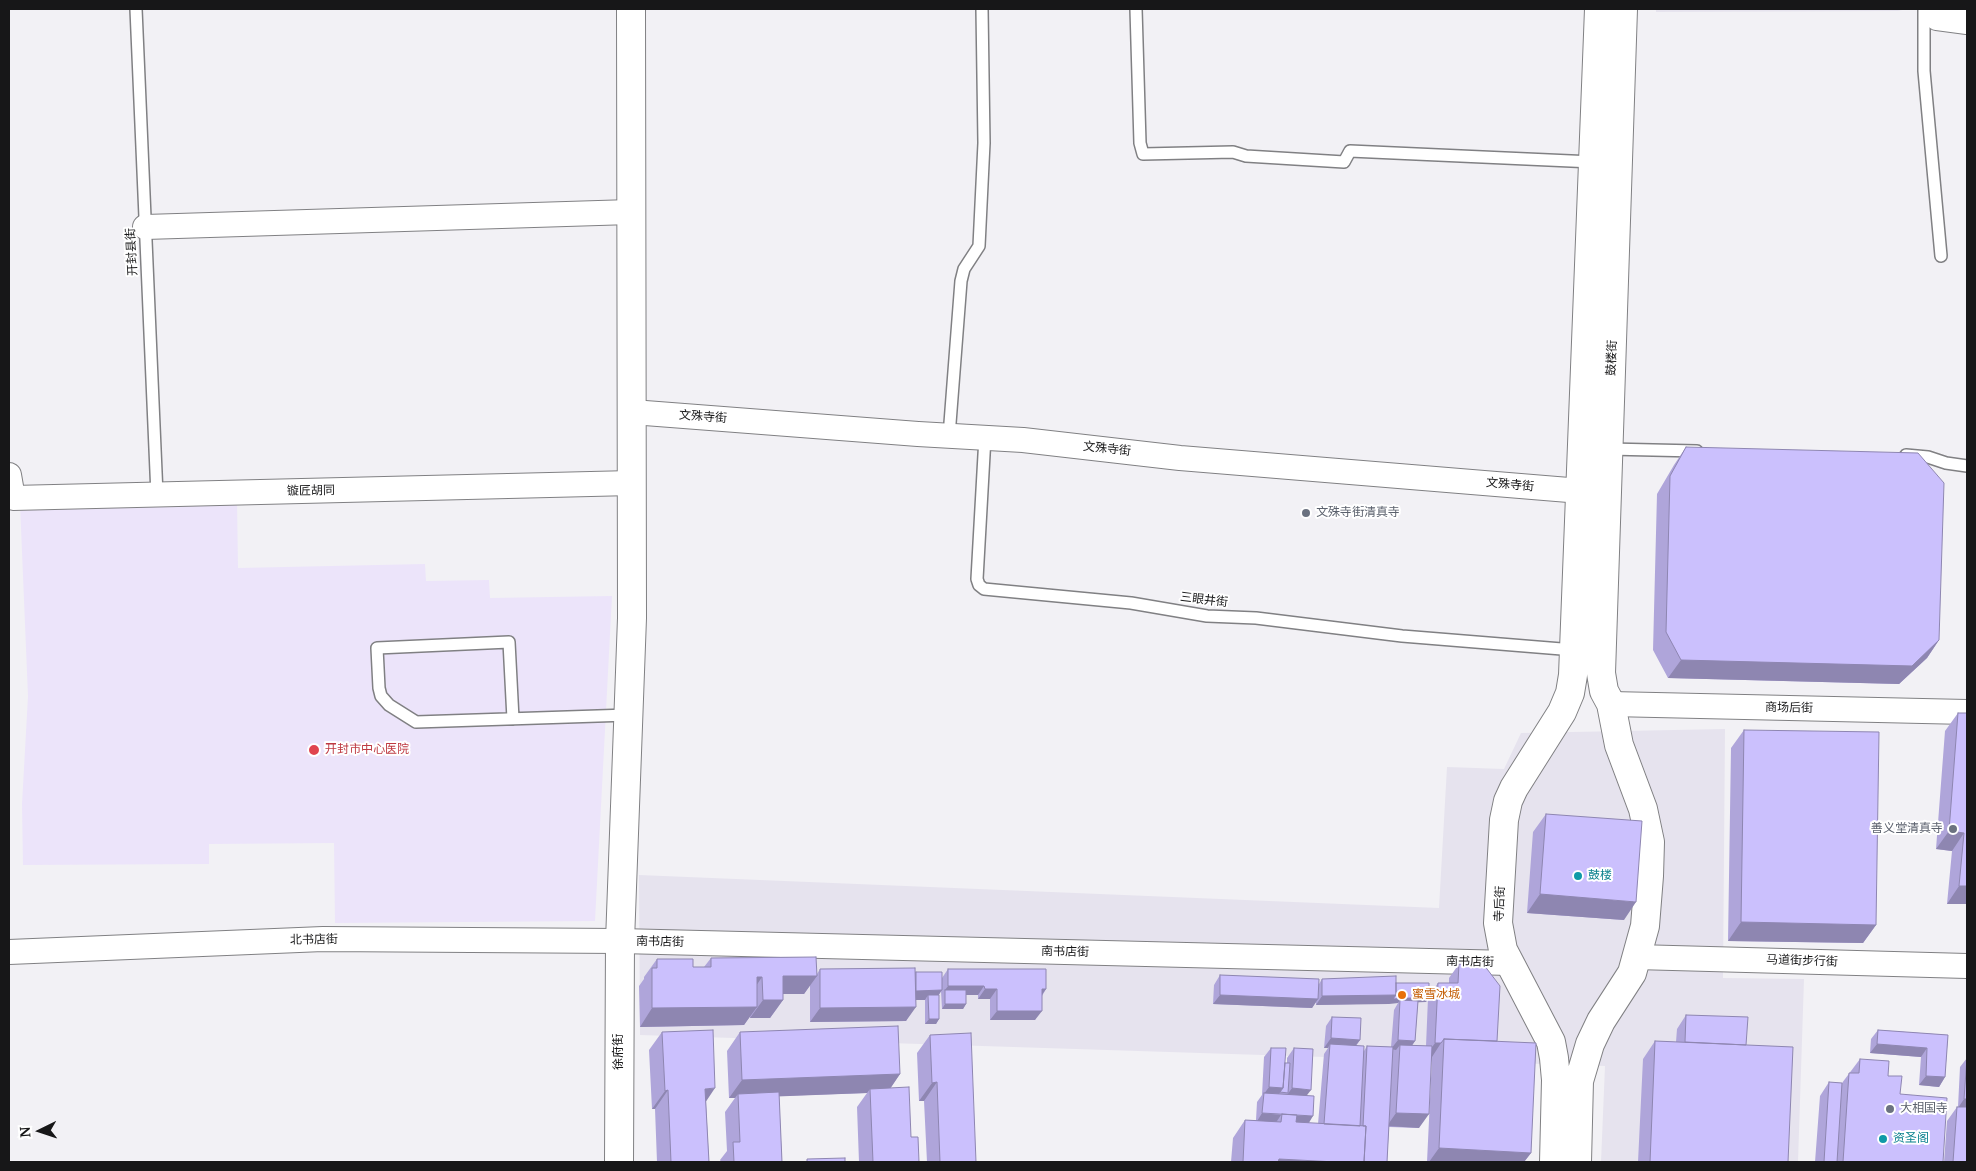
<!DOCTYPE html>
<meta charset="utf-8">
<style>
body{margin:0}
#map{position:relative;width:1976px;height:1171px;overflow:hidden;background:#f2f1f5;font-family:"Noto Serif",serif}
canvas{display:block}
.frame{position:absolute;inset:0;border:10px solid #171718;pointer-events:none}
.north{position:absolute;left:15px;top:1106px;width:50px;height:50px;-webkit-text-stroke:4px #fff;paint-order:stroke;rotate:266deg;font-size:14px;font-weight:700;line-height:20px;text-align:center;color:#171718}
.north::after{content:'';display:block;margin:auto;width:18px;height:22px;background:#171718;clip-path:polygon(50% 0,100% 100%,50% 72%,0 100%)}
</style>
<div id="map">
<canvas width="1976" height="1171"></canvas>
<div class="frame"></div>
<div class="north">N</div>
</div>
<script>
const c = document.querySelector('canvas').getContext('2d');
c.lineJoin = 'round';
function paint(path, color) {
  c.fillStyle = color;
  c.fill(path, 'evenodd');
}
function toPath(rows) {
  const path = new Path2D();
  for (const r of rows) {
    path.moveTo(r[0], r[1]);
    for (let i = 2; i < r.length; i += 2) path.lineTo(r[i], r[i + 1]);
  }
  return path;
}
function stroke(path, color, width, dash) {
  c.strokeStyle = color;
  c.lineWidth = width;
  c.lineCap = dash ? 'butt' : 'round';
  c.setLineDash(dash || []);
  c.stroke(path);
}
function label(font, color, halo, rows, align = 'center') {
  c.font = font + ' "Noto Serif","Noto Sans SC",serif';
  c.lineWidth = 4;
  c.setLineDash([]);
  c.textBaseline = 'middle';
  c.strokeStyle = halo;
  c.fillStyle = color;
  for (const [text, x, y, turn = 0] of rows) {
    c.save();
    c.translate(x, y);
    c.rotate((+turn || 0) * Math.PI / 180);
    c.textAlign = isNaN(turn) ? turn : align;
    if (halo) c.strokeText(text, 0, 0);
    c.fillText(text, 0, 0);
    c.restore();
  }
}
const built = toPath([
 [1656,9,1906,9,1898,11,1656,12],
 [1725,729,1723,978,1804,979,1798,1162,1601,1162,1605,1066,640,1035,639,875,1439,908,1447,767,1504,769,1521,733]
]);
const medical = toPath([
 [237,500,238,568,425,564,426,581,489,580,490,598,612,596,595,921,335,923,334,843,209,844,209,864,23,865,22,804,28,696,20,504]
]);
const lane = toPath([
 [136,9,157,495],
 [1136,9,1140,143,1143,154,1233,152,1246,156,1344,162,1350,151,1593,162],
 [1924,9,1924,71,1941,256],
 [949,436,961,281,964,269,979,246,984,143,982,9],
 [985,437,977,579,979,585,984,589,1131,603,1207,616,1256,618,1402,636,1574,650],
 [1609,449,1697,451],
 [1906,455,1928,457,1946,463,1967,466],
 [513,719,509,642,377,648,379,688,381,696,389,705,416,722,628,715]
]);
const street = toPath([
 [1931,9,1937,18,1967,22],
 [145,227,631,212],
 [632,412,918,434,1023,440,1180,458,1581,491],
 [9,475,13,498,632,483],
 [1611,704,1967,712],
 [9,952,323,939,620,941,1510,963],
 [1636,957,1967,966]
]);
const secondary = toPath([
 [619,1162,620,941,632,618,631,9],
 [1554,1162,1556,1080,1554,1058,1551,1042,1503,950,1498,923,1504,820,1508,801,1514,788,1562,712,1570,693,1573,675,1599,9],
 [1577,1162,1579,1081,1590,1044,1601,1021,1632,973,1645,926,1649,876,1650,842,1643,809,1619,745,1611,704,1604,691,1601,673,1623,9]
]);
const wall = toPath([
 [1686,447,1939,640,1927,658,1899,684,1668,678,1653,650,1657,494,1674,465],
 [1958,713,1967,713,1967,904,1947,904,1952,851,1936,849,1945,731],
 [1744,730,1876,925,1863,943,1728,941,1731,748],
 [1546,814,1624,920,1527,913,1533,832],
 [711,958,817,974,820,969,916,972,942,978,948,969,1046,989,1042,996,1035,1020,990,1020,990,999,978,999,978,995,966,995,966,1004,963,1009,942,1009,941,991,939,995,939,1019,936,1024,925,1024,925,1000,916,1000,906,1021,810,1022,810,985,804,994,783,994,783,1000,770,1018,750,1018,750,1016,744,1025,640,1027,639,986,644,979,644,977,657,959,693,967,704,967],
 [1459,964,1497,1041,1531,1153,1524,1162,1427,1162,1432,1057,1419,1128,1389,1127,1387,1162,1231,1162,1233,1138,1245,1120,1256,1120,1257,1102,1262,1095,1264,1057,1271,1048,1285,1063,1287,1063,1287,1058,1294,1048,1306,1095,1308,1123,1318,1124,1324,1054,1328,1048,1324,1048,1326,1026,1332,1017,1360,1040,1356,1046,1364,1051,1367,1046,1391,1047,1394,1010,1398,1003,1316,1005,1316,1002,1312,1008,1213,1004,1214,985,1220,975,1319,984,1322,979,1396,983,1429,996,1438,983,1449,983,1449,978],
 [1428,998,1426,1046,1412,1045,1415,1041,1418,1002,1426,1002],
 [1686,1015,1746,1045,1788,1162,1638,1162,1643,1059,1655,1041,1676,1042,1677,1029],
 [1878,1030,1948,1035,1945,1077,1939,1087,1919,1085,1921,1057,1870,1053,1871,1039],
 [662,1032,706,1102,709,1162,657,1162,655,1109,652,1109,649,1050],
 [740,1032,900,1074,890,1088,911,1137,919,1162,859,1162,857,1107,867,1093,779,1096,782,1162,721,1162,720,1160,727,1151,725,1112,735,1098,729,1098,727,1051],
 [930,1035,976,1162,927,1162,924,1101,919,1101,917,1053],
 [1967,1058,1967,1162,1944,1162,1947,1121,1957,1107,1958,1107,1960,1067],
 [1860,1059,1888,1076,1943,1162,1815,1162,1820,1096,1829,1082,1842,1083]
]);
const shadedWall = toPath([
 [1939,640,1927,658,1899,684,1668,678,1681,660],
 [1949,831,1964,833,1952,851,1936,849],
 [1959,886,1967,886,1967,904,1947,904],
 [1540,894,1636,902,1624,920,1527,913],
 [1741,922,1876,925,1863,943,1728,941],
 [783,976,817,976,804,994,770,994],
 [757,977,762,977,750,995],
 [948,986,984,986,978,995,945,995,945,990],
 [985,989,997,989,990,999,978,999],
 [1042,989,1046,989,1039,999],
 [942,990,935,1000,928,995,925,1000,906,1000,913,991],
 [1220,995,1318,999,1312,1008,1213,1004],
 [1396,995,1429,997,1426,1002,1400,1003,1400,1000,1398,1003,1389,1004,1316,1005,1322,996],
 [763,1000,783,1000,770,1018,750,1018],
 [945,1004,966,1004,963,1009,942,1009],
 [757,1007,744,1025,640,1027,652,1008],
 [916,1007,906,1021,810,1022,820,1008],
 [997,1011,1042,1011,1035,1020,990,1020],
 [929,1019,939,1019,936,1024,925,1024],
 [1331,1038,1360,1040,1353,1049,1330,1044,1328,1048,1324,1048],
 [1398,1040,1415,1041,1409,1050,1400,1045,1396,1050,1391,1049],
 [1435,1043,1441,1043,1432,1057,1426,1056],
 [1877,1044,1927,1048,1921,1057,1870,1053],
 [900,1074,888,1092,870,1089,867,1093,738,1098,738,1094,735,1098,729,1098,742,1080],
 [1926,1076,1945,1077,1939,1087,1919,1085],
 [937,1082,924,1101,919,1101,932,1083],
 [1269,1087,1283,1088,1277,1097,1264,1094],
 [715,1088,703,1106,705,1089],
 [1292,1088,1311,1090,1304,1099,1285,1098],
 [668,1090,655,1109,652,1109,665,1091],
 [1964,1099,1967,1099,1967,1109,1958,1108],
 [1262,1113,1281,1115,1275,1124,1256,1123],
 [1396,1113,1429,1114,1419,1128,1387,1126],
 [1282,1115,1313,1116,1307,1126,1281,1122],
 [1439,1148,1531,1153,1524,1162,1429,1162],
 [1279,1159,1336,1162,1276,1162]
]);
const building = toPath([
 [1686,447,1918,453,1944,483,1939,640,1912,666,1681,660,1666,632,1670,476,1686,447],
 [1958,713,1967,713,1967,886,1959,886,1964,833,1949,831,1958,713],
 [1744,730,1879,732,1876,925,1741,922,1744,730],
 [1546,814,1642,821,1636,902,1540,894,1546,814],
 [816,957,817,976,783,976,783,1000,763,1000,762,977,757,977,757,1007,652,1008,652,968,657,968,657,959,693,959,693,967,711,967,711,958,816,957],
 [1459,964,1484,965,1500,986,1497,1041,1444,1039,1441,1043,1435,1043,1438,983,1458,983,1459,964],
 [915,968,916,1007,820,1008,820,969,915,968],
 [948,969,1046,969,1046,989,1042,989,1042,1011,997,1011,997,989,985,989,984,986,948,986,948,969],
 [916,972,942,972,942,990,916,991,916,972],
 [1220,975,1319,979,1318,999,1220,995,1220,975],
 [1396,976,1396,995,1322,996,1322,979,1396,976],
 [1396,983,1429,983,1429,997,1393,999,1396,995,1396,983],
 [945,990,966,990,966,1004,945,1004,945,990],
 [928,995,939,995,939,1019,929,1019,928,995],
 [1400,1000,1418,1001,1415,1041,1398,1040,1400,1000],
 [1686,1015,1748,1017,1746,1045,1685,1042,1686,1015],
 [1332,1017,1361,1018,1360,1040,1331,1038,1332,1017],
 [898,1026,900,1074,742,1080,740,1032,898,1026],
 [713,1030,715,1088,705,1089,709,1162,671,1162,668,1090,665,1091,662,1032,713,1030],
 [1878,1030,1948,1035,1945,1077,1926,1076,1927,1048,1877,1044,1878,1030],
 [971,1033,976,1162,940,1162,937,1082,932,1083,930,1035,971,1033],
 [1444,1039,1536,1043,1531,1153,1439,1148,1444,1039],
 [1655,1041,1793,1047,1788,1162,1650,1162,1655,1041],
 [1330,1044,1364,1046,1360,1126,1324,1124,1330,1044],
 [1400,1045,1432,1046,1429,1114,1396,1113,1400,1045],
 [1367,1046,1393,1047,1387,1162,1364,1162,1366,1126,1363,1126,1367,1046],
 [1271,1048,1286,1048,1283,1088,1269,1087,1271,1048],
 [1294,1048,1313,1049,1311,1090,1292,1088,1294,1048],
 [1967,1058,1967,1099,1964,1099,1967,1058],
 [1860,1059,1889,1061,1888,1076,1902,1076,1900,1094,1947,1098,1943,1162,1843,1162,1849,1073,1859,1073,1860,1059],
 [1285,1063,1290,1063,1288,1093,1280,1092,1283,1088,1285,1063],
 [1829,1082,1842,1083,1837,1162,1824,1162,1829,1082],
 [909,1087,911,1137,918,1137,919,1162,873,1162,870,1089,909,1087],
 [779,1092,782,1162,734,1162,733,1142,740,1142,738,1094,779,1092],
 [1264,1093,1314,1096,1313,1116,1262,1113,1264,1093],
 [1957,1107,1967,1107,1967,1162,1953,1162,1957,1107],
 [1282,1114,1297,1115,1296,1122,1366,1126,1364,1162,1336,1162,1279,1159,1278,1162,1243,1162,1245,1120,1281,1122,1282,1114],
 [845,1158,845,1162,807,1162,807,1159,845,1158]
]);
const markers = [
 [1306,513,5,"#6b7280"],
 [314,750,6,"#e0444e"],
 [1953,829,5,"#6b7280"],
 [1578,876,5,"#0f9aa8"],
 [1402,995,5,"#e8710a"],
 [1890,1109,5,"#6b7280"],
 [1883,1139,5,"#0f9aa8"]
];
const streetNames = [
 ["开封县街",132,252,-93],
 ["鼓楼街",1612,358,-88],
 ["文殊寺街",703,417,4],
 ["文殊寺街",1107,449,6],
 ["文殊寺街",1510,485,5],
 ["镟匠胡同",311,491,-1],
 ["三眼井街",1204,600,7],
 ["商场后街",1789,708,1],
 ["寺后街",1500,904,-88],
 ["北书店街",314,940,-1],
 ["南书店街",660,942,1],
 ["南书店街",1065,952,1],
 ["马道街步行街",1802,961,2],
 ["南书店街",1470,962,1],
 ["徐府街",619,1052,-90]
];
const worshipNames = [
 ["文殊寺街清真寺",1316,513],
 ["善义堂清真寺",1943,829,"right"],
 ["大相国寺",1900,1109]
];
const healthNames = [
 ["开封市中心医院",325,750]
];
const cultureNames = [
 ["鼓楼",1588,876],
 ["资圣阁",1893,1139]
];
const foodNames = [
 ["蜜雪冰城",1412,995]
];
paint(built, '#e6e3ee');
paint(medical, '#ece4fa');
stroke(lane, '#808083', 14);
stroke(street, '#808083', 26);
stroke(secondary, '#808083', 30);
stroke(lane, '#fff', 11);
stroke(street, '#fff', 24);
stroke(secondary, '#fff', 28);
paint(wall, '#afa5da');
paint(shadedWall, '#8e86b1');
paint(building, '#cbc0fd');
stroke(building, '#8e86b1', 1);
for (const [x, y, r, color] of markers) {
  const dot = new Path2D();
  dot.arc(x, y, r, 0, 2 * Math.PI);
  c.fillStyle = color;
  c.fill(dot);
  stroke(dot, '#fff', 2);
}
label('12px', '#171718', '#fff', streetNames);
label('12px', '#5b616d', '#fff', worshipNames, 'left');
label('12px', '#be3a42', '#fff', healthNames, 'left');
label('12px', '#0d838f', '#fff', cultureNames, 'left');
label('12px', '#c56008', '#fff', foodNames, 'left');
</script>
